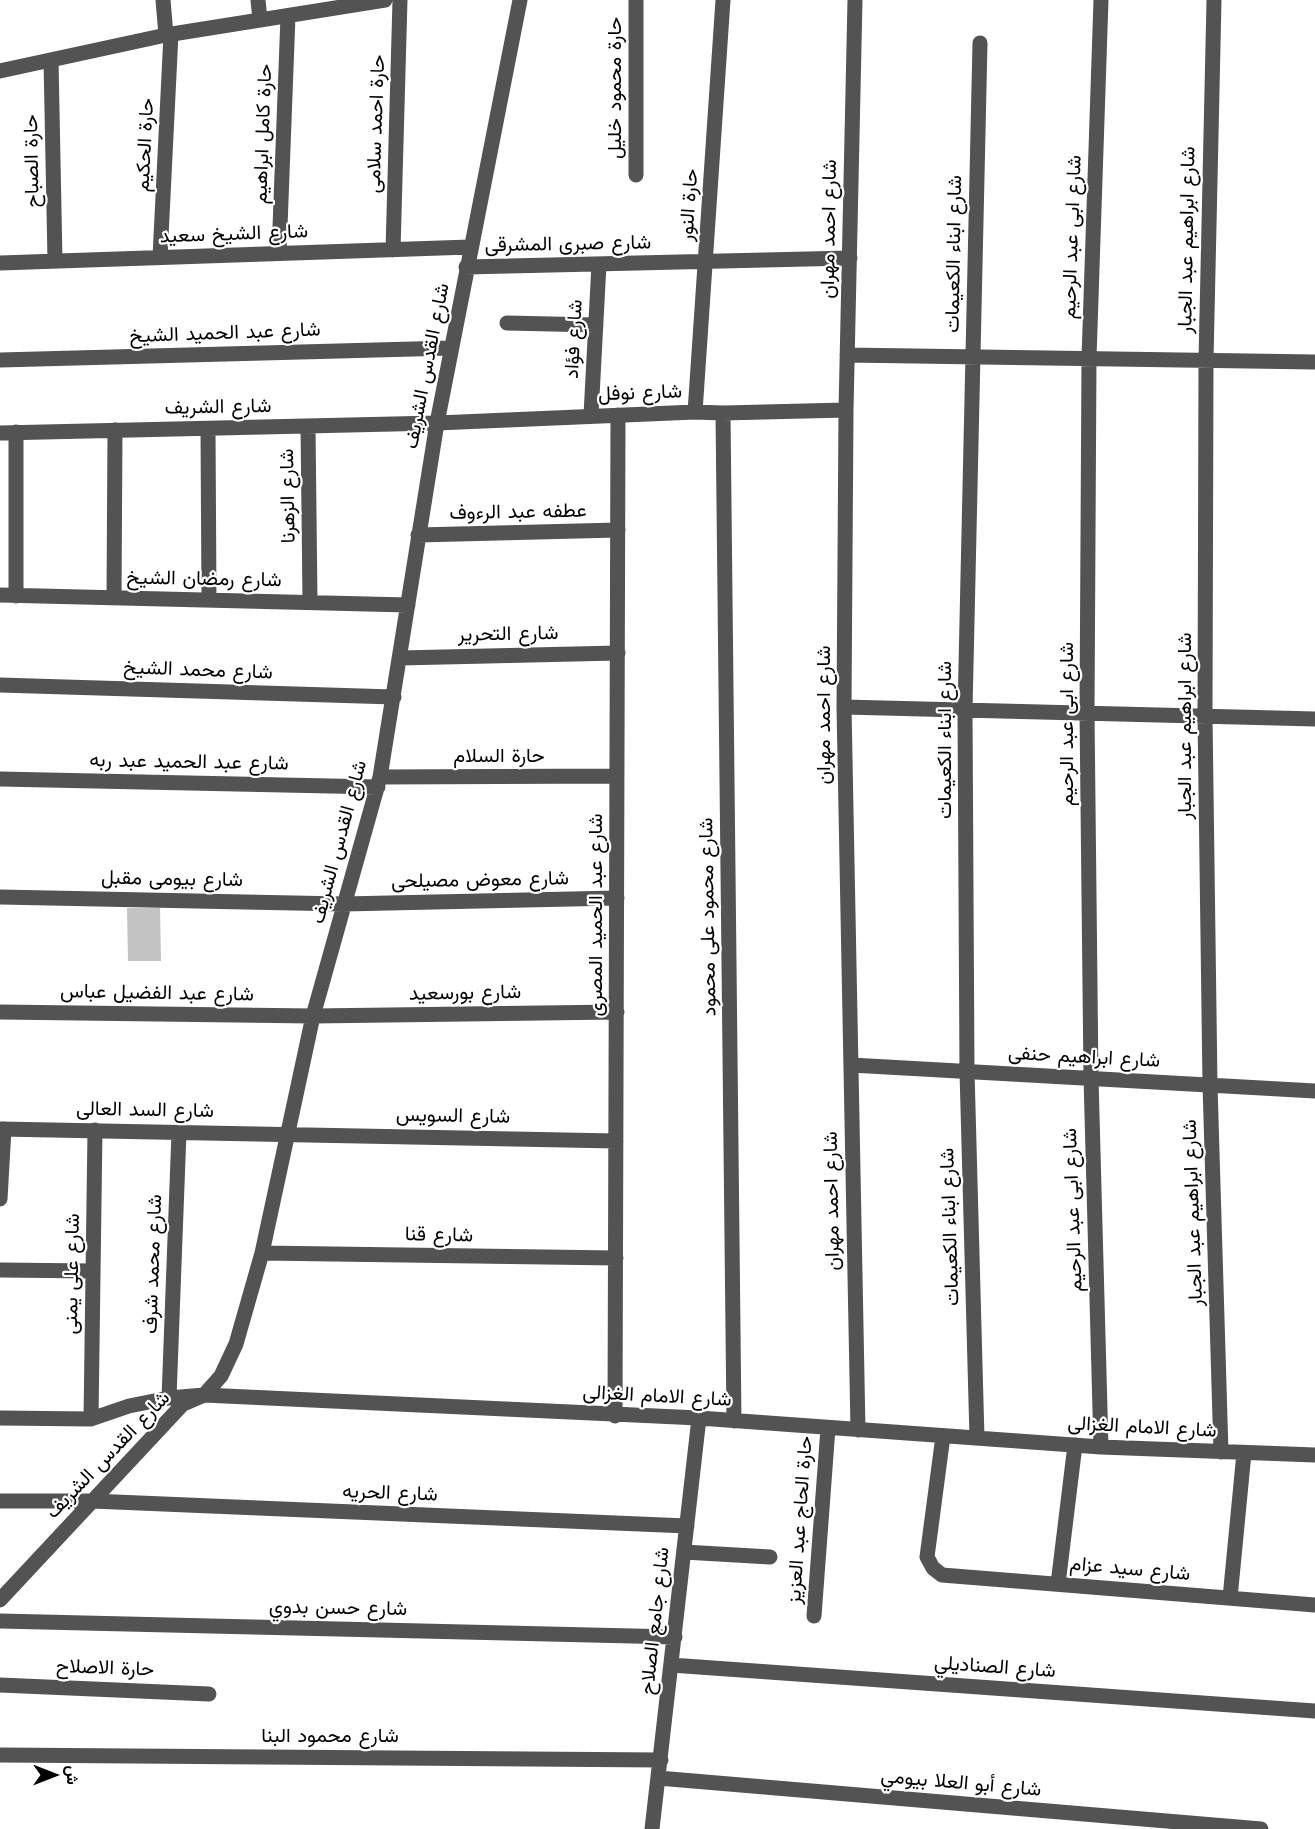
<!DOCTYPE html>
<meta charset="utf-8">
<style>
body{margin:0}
#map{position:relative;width:1315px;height:1829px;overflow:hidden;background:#fff;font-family:"Work Sans",Vazirmatn,sans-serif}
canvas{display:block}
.north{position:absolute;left:24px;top:1745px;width:60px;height:60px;-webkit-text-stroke:4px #fff;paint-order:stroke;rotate:90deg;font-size:16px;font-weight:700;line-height:24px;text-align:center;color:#000}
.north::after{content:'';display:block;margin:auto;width:21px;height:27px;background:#000;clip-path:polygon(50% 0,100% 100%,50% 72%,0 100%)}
</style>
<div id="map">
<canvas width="1315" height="1829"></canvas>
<div class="north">ش</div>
</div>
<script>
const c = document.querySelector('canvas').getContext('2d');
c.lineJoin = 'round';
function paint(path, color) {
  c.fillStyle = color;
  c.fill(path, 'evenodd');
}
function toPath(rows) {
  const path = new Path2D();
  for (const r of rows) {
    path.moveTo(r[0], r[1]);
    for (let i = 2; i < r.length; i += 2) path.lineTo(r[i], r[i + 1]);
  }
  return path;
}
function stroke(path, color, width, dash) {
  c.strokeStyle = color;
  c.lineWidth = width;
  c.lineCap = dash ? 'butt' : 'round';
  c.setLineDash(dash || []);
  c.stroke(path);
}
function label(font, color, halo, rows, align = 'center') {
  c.font = font + ' "Work Sans",Vazirmatn,sans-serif';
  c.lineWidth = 4.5;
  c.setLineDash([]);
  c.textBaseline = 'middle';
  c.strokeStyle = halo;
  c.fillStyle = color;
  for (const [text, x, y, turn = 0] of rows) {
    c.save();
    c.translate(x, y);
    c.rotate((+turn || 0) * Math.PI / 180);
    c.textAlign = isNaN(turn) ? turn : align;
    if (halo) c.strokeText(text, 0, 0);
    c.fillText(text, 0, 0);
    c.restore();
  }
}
const building = toPath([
 [127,908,160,908,161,961,128,961]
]);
const minor = toPath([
 [163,0,166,35],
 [258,0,260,20],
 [636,0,636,175],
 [855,0,846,410,844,707,858,1430],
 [1101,0,1089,358,1087,713,1091,1078,1101,1447],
 [1214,0,1206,360,1205,716,1210,1085,1221,1452],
 [51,60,55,261],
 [0,71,166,35,385,0],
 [393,250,400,0],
 [279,253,288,16],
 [160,257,171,34],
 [0,263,470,247],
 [466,267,850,258],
 [507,323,596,325],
 [847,355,1315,362],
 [0,360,451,348],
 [695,412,723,0],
 [723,413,734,1421],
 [591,415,599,264],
 [308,426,310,602],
 [208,429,209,600],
 [16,432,16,596],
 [0,433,437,423,695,412,723,413,846,410],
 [418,535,618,530],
 [0,595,408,605],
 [114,598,115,430],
 [400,658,618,653],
 [0,685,394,697],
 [844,707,1315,719],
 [380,777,617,776],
 [0,779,378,787],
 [0,897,343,904,617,898],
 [0,1012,313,1016,617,1012],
 [851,1065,1315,1091],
 [0,1129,616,1141],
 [0,1199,4,1129],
 [262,1253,616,1258],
 [0,1270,93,1271],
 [169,1398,179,1132],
 [615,1416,618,415],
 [0,1418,91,1419,129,1406,169,1398,204,1395,699,1418,1101,1447,1315,1455],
 [91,1419,95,1130],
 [943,1436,927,1557,933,1568,942,1575,1315,1605],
 [977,1438,967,1071,965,710,980,43],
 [0,1501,92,1501,687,1526],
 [684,1552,770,1557],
 [1058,1584,1075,1445],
 [1230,1598,1244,1453],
 [0,1600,183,1404,204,1395,221,1376,236,1344,262,1253,313,1016,380,777,437,423,520,0],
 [814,1616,828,1428],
 [0,1621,675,1637],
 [671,1665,1315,1711],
 [0,1685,209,1694],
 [0,1755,661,1760],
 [658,1778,1261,1829],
 [652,1829,699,1418]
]);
const streetNames = [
 ["حارة محمود خليل",615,88,-90],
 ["حارة احمد سلامى",376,124,-88],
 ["حارة كامل ابراهيم",263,134,-88],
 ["حارة الحكيم",145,145,-87],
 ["حارة الصباح",32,161,-91],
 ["حارة النور",689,205,-86],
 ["شارع احمد مهران",829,229,-89],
 ["شارع الشيخ سعيد",234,234,-2],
 ["شارع ابى عبد الرحيم",1072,237,-88],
 ["شارع ابراهيم عبد الجبار",1187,240,-89],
 ["شارع صبرى المشرقى",568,244,-1],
 ["شارع ابناء الكعيمات",954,254,-89],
 ["شارع عبد الحميد الشيخ",225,333,-2],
 ["شارع فؤاد",574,339,-87],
 ["شارع القدس الشريف",427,366,-79],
 ["شارع نوفل",640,393,-2],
 ["شارع الشريف",218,407,-1],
 ["شارع الزهرنا",288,496,-91],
 ["عطفه عبد الرءوف",518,512,-1],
 ["شارع رمضان الشيخ",204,579,1],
 ["شارع التحرير",508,634,-1],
 ["شارع محمد الشيخ",198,670,2],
 ["شارع احمد مهران",824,715,-90],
 ["شارع ابى عبد الرحيم",1067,724,-90],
 ["شارع ابراهيم عبد الجبار",1185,726,-90],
 ["شارع ابناء الكعيمات",945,740,-90],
 ["حارة السلام",499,756],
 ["شارع عبد الحميد عبد ربه",189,762,1],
 ["شارع القدس الشريف",339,842,-75],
 ["شارع بيومى مقبل",172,879,1],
 ["شارع معوض مصيلحى",480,880,-1],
 ["شارع عبد الحميد المصرى",596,915,-90],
 ["شارع محمود على محمود",708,917,-91],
 ["شارع عبد الفضيل عباس",157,993,1],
 ["شارع بورسعيد",465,993,-1],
 ["شارع ابراهيم حنفى",1084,1057,3],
 ["شارع السد العالى",145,1110,1],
 ["شارع السويس",453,1116,1],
 ["شارع احمد مهران",832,1201,-91],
 ["شارع ابى عبد الرحيم",1073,1210,-92],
 ["شارع ابراهيم عبد الجبار",1193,1213,-92],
 ["شارع ابناء الكعيمات",950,1227,-92],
 ["شارع قنا",439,1235,1],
 ["شارع محمد شرف",153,1264,-88],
 ["شارع على يمنى",72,1274,-89],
 ["شارع الامام الغزالى",657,1396,3],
 ["شارع الامام الغزالى",1142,1427,3],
 ["شارع القدس الشريف",108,1455,-46],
 ["شارع الحريه",390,1493,2],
 ["حارة الحاج عبد العزيز",800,1520,-86],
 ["شارع سيد عزام",1130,1569,5],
 ["شارع حسن بدوي",338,1608,1],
 ["شارع جامع الصلاح",655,1621,-84],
 ["شارع الصناديلي",995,1667,4],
 ["حارة الاصلاح",105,1668,2],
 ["شارع محمود البنا",330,1736],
 ["شارع أبو العلا بيومي",961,1783,5]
];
paint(building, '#c3c3c3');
stroke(minor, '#535353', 15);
label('20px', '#000', '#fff', streetNames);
</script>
